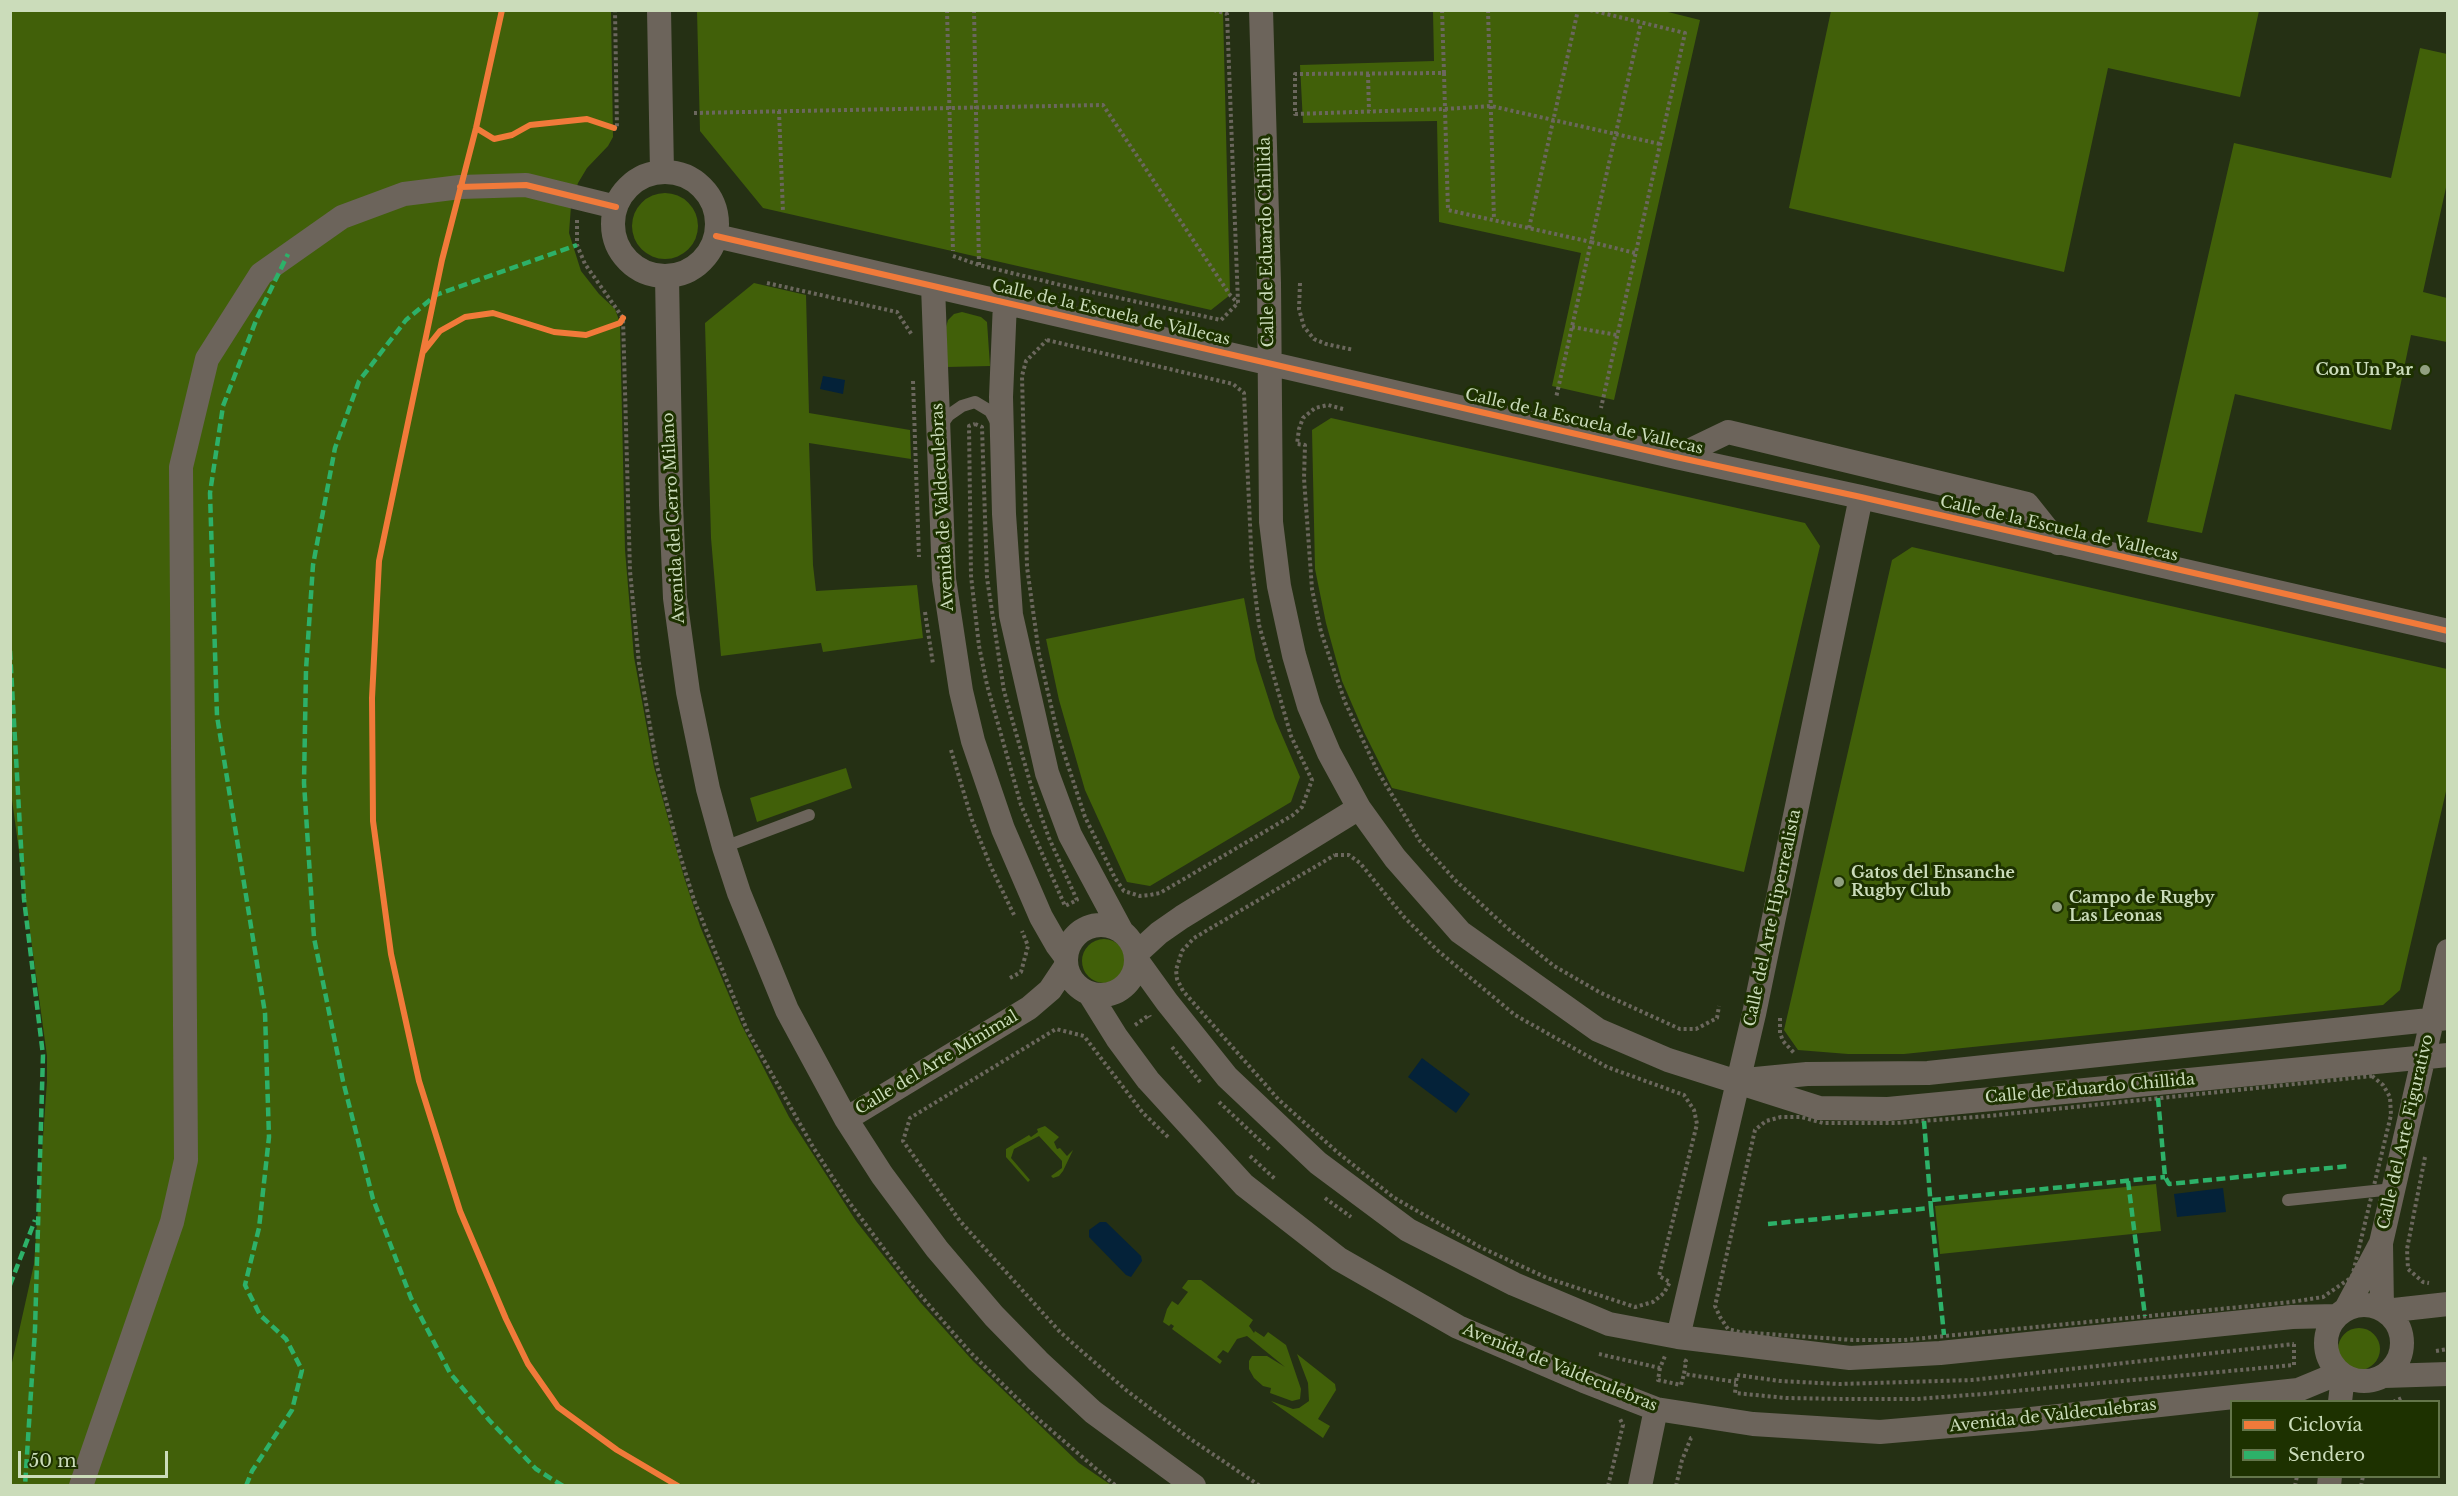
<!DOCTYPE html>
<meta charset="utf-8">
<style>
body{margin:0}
#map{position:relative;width:2458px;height:1496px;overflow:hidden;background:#253014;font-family:"Libre Baskerville",serif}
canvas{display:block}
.frame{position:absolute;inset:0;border:12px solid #cbdcba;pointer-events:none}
.legend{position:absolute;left:2230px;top:1400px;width:210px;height:78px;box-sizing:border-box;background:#1d3100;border:2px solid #63754a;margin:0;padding:8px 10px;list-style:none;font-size:18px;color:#cbdcba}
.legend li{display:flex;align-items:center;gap:12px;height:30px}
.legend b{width:30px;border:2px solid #63754a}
.scale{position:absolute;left:18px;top:1451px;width:150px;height:27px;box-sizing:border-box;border:3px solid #cbdcba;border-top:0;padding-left:8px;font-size:18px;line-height:21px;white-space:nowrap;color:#cbdcba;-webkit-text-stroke:4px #1d3100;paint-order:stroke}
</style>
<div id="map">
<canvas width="2458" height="1496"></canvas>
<div class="frame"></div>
<ul class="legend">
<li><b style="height:8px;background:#f17a3a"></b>Ciclovía</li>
<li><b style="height:8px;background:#2db169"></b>Sendero</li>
</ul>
<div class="scale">50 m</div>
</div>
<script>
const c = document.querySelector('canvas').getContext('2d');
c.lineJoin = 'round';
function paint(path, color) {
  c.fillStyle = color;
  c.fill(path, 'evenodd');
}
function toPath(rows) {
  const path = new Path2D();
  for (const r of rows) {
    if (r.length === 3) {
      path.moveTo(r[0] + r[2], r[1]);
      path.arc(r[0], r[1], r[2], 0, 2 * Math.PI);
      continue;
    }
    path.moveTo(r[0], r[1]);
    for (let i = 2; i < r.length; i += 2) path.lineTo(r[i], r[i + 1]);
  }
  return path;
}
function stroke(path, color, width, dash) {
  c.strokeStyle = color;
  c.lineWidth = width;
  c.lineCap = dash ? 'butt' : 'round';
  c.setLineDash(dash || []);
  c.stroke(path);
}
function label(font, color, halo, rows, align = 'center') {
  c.font = font + ' "Libre Baskerville",serif';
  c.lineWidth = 6;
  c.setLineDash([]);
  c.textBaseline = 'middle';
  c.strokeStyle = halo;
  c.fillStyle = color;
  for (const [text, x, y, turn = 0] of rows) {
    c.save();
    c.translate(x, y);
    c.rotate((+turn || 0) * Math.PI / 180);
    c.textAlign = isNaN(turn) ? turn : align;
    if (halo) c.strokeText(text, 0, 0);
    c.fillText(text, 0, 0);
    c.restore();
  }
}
const green = toPath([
 [1660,10,1700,20,1614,400,1552,386,1581,253,1439,222,1437,121,1303,123,1300,65,1434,61,1433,11],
 [10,11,611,11,613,137,608,146,587,168,578,183,571,206,569,233,581,271,599,294,615,309,620,323,625,550,634,657,654,767,684,877,700,926,741,1024,789,1117,856,1221,920,1302,973,1361,1079,1463,1111,1485,11,1485,11,1367,34,1264,47,1081,47,1056,10,785],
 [697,11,1223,11,1230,295,1211,310,763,208,700,131],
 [1831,11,1831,10,2259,11,2240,97,2108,68,2064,272,1789,208],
 [2420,48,2447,54,2447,183,2423,292,2447,298,2447,342,2411,335,2391,430,2235,394,2202,533,2147,522,2234,143,2391,178],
 [665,226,33],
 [754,283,806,295,809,413,910,430,911,459,809,443,813,565,816,591,917,585,923,638,823,652,821,643,721,656,711,538,705,323],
 [962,312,981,317,987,322,990,366,947,367,946,327,948,320,954,314],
 [1331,418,1805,523,1820,546,1744,872,1392,788,1364,732,1342,681,1326,623,1315,569,1312,430],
 [1912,547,2447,669,2447,787,2400,990,2383,1005,1904,1054,1848,1054,1798,1050,1784,1030,1892,560],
 [1244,598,1256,660,1275,719,1300,777,1291,802,1150,886,1127,882,1085,790,1059,700,1046,639],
 [846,768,852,788,757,822,750,798],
 [1104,961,22],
 [1045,1126,1059,1137,1054,1142,1057,1149,1060,1148,1067,1156,1073,1150,1063,1171,1059,1176,1053,1178,1051,1176,1062,1168,1062,1161,1039,1136,1014,1149,1011,1158,1030,1180,1028,1182,1006,1157,1006,1149,1029,1135,1031,1137,1038,1132,1037,1129],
 [2156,1184,2161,1231,1940,1254,1935,1206],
 [1188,1280,1201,1280,1253,1320,1249,1326,1254,1333,1255,1331,1264,1337,1268,1332,1286,1345,1301,1389,1300,1399,1292,1401,1270,1393,1271,1388,1263,1386,1254,1378,1249,1369,1249,1361,1252,1356,1267,1356,1285,1367,1247,1336,1237,1339,1228,1353,1223,1350,1217,1357,1222,1361,1220,1364,1172,1329,1174,1326,1171,1324,1169,1326,1163,1322,1167,1309,1172,1301,1178,1305,1188,1292,1182,1288],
 [2359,1349,21],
 [1297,1354,1335,1384,1336,1390,1318,1419,1330,1426,1323,1438,1271,1401,1293,1409,1299,1408,1309,1401,1308,1383]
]);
const water = toPath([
 [823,376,845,380,843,394,820,389],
 [1422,1058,1470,1094,1456,1113,1408,1077],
 [2223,1188,2226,1212,2177,1217,2174,1194],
 [1100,1222,1106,1222,1141,1256,1142,1261,1131,1277,1126,1275,1089,1237,1089,1230]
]);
const path = toPath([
 [947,10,953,251],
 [974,10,979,265],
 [1442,10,1444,73,1295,74,1295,114,1445,109,1448,210,1591,242,1556,398],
 [1488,10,1494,220],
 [1590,10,1685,33,1601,408],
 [1444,73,1445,109,1491,106,1660,144],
 [1368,74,1369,111],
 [779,111,783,212],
 [694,113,1103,105,1230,295,1238,303],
 [614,128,617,129,615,10],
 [577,220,577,245,585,264,623,318,630,571,639,663,657,766,680,855,694,900,747,1030,813,1147,846,1198,908,1281,970,1352,1037,1418,1116,1486],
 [1529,228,1578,10],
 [1635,253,1591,242,1641,23],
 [953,256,979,265,1073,288,1221,320,1238,303,1227,14,1214,10],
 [767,283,897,312,912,335],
 [1300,283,1299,309,1304,327,1314,339,1326,344,1354,350],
 [1572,327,1617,335],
 [1047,340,1233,384,1244,393,1252,568,1259,625,1291,736,1312,780,1302,807,1293,815,1160,893,1150,895,1140,896,1124,891,1115,878,1085,817,1058,735,1039,654,1027,567,1022,376,1026,361,1047,340],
 [913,381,919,557],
 [1343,409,1328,405,1315,408,1303,418,1299,429,1297,444,1305,445,1304,478,1312,589,1321,632,1345,702,1377,770,1420,841,1455,880,1506,927,1554,966,1601,993,1680,1029,1696,1029,1717,1018,1719,1006],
 [975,424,982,427,987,578,1004,691,1034,796,1049,838,1077,900,1065,906,1021,805,987,685,979,646,971,576,969,426,975,424],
 [925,612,933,664],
 [951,750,972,820,991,867,1015,917],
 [1335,855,1349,855,1360,863,1404,917,1437,950,1515,1015,1607,1067,1684,1095,1694,1110,1697,1124,1659,1276,1670,1282,1664,1293,1653,1302,1635,1307,1547,1278,1480,1247,1393,1197,1336,1151,1279,1100,1183,991,1177,979,1176,970,1182,951,1194,938,1335,855],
 [1010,978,1021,972,1028,946,1022,931],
 [1780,1018,1780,1033,1783,1041,1795,1054],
 [1135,1025,1149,1015,1150,1017],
 [1172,1047,1201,1083],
 [2372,1076,2383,1085,2390,1097,2391,1115,2352,1277,2323,1297,2291,1302,1904,1340,1853,1340,1740,1332,1728,1329,1720,1317,1715,1306,1755,1130,1766,1121,1781,1117,1801,1117,1823,1123,1896,1123,1988,1116,2372,1076],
 [1219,1102,1270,1150],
 [1168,1137,1143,1113,1084,1036,1056,1029,910,1118,903,1141,960,1221,1060,1332,1126,1390,1189,1438,1260,1486],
 [1250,1156,1275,1179],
 [2425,1157,2407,1249,2408,1269,2423,1282,2429,1283],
 [1325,1198,1351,1217],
 [2294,1344,2294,1365,1983,1394,1916,1399,1842,1399,1786,1398,1735,1393,1737,1375,1780,1381,1840,1384,1972,1380,2294,1344],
 [2436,1351,2448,1349],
 [1599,1354,1660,1368,1665,1356],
 [1684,1360,1686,1361,1684,1374,1736,1382],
 [1660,1368,1658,1380,1681,1385,1684,1374],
 [2393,1402,2402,1398],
 [1608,1486,1623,1425,1619,1417],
 [1676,1486,1682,1460,1691,1438,1694,1437],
 [2295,1486,2297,1476],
 [2361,1486,2363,1476]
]);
const service = toPath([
 [940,427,949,415,962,406,975,402,990,411,997,424],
 [724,847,809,815],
 [2288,1200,2393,1189]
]);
const minor = toPath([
 [659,10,662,172],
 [1261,10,1269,283,1271,522,1279,586,1294,655,1309,706,1329,753,1359,808,1395,858,1460,932,1598,1030,1668,1060,1819,1108,1888,1109,2448,1055],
 [665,224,52],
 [716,236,1676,457,1861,497,2448,631],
 [667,276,671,505,675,598,688,692,708,789,724,847,739,893,787,1010,846,1119,882,1175,937,1249,994,1316,1038,1361,1093,1412,1194,1486],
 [933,286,944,579,961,691,973,741,1003,829,1041,917,1057,945,1066,957],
 [1005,302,1001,397,1004,514,1011,615,1047,773,1070,835,1122,932],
 [1676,457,1728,432,2027,504,2058,543],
 [1101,960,35],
 [1136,954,1159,933,1182,917,1359,808],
 [1136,959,1167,1002,1227,1077,1318,1163,1408,1230,1514,1284,1609,1324,1678,1337,1850,1358,1940,1353,2292,1317,2336,1316],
 [1089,993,1117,1038,1148,1080,1244,1185,1339,1259,1458,1327,1584,1381,1656,1409,1753,1424,1880,1432,2031,1419,2298,1390,2339,1373],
 [1745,1080,1807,1074,1928,1073,2448,1018],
 [846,1119,1029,1008,1050,990,1066,966],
 [2364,1343,38],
 [2346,1309,2380,1245],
 [2382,1309,2381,1243,2448,951],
 [2385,1311,2448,1304],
 [1678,1337,1754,1014,1861,497],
 [2384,1376,2448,1374],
 [2340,1402,2343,1375],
 [81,1486,172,1222,186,1160,181,467,207,359,261,274,342,217,404,194,460,187,526,185,616,207],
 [1640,1486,1656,1409],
 [2329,1486,2330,1476]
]);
const quiet = toPath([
 [10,651,24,899,43,1055,35,1329,25,1486],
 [2158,1098,2165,1177,2169,1184,2349,1166],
 [2128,1181,2145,1316],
 [1932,1200,2165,1177],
 [1931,1208,1944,1335],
 [1768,1224,1931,1208,1924,1121],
 [10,1285,35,1220],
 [246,1486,252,1471,292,1410,302,1370,286,1339,260,1315,245,1285,259,1228,269,1137,265,1013,217,716,210,493,223,406,257,318,288,254],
 [563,1486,536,1469,489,1420,450,1373,411,1298,373,1199,343,1081,314,938,304,783,306,670,313,565,335,448,359,381,406,320,436,295,577,245]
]);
const cycleway = toPath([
 [502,10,476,128,442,260,379,561,372,698,373,821,391,954,419,1081,460,1211,506,1319,528,1364,558,1407,617,1450,678,1486],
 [476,128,494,139,512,135,530,125,587,119,614,128],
 [460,187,526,185,616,207],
 [716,236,1676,457,1861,497,2448,631],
 [424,351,440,331,465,317,493,313,554,332,586,335,620,323,623,318]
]);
const markers = [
 [2425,370,6,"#91a080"],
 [1839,882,6,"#91a080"],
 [2057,907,6,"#91a080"]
];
const streetNames = [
 ["Calle de Eduardo Chillida",1267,242,-91],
 ["Calle de la Escuela de Vallecas",1111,313,13],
 ["Calle de la Escuela de Vallecas",1584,422,13],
 ["Avenida de Valdeculebras",943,507,-93],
 ["Avenida del Cerro Milano",674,518,-93],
 ["Calle de la Escuela de Vallecas",2059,529,13],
 ["Calle del Arte Hiperrealista",1773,918,-78],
 ["Calle del Arte Minimal",937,1063,-31],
 ["Calle de Eduardo Chillida",2090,1089,-5],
 ["Calle del Arte Figurativo",2406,1132,-77],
 ["Avenida de Valdeculebras",1560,1368,22],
 ["Avenida de Valdeculebras",2053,1416,-6]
];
const poiNames = [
 ["Con Un Par",2413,370,"right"],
 ["Gatos del Ensanche",1851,873],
 ["Rugby Club",1851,891],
 ["Campo de Rugby",2069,898],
 ["Las Leonas",2069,916]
];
paint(green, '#416009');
paint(water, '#042239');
stroke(path, '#6b675d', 4, [3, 3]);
stroke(service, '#6c645b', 12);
stroke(minor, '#6c645b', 24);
stroke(quiet, '#2db169', 4.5, [9, 4.5]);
stroke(cycleway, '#f17a3a', 6);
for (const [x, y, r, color] of markers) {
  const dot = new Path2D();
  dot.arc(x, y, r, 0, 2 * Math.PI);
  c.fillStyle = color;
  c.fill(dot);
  stroke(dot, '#1d3100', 2);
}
label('16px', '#cbdcba', '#1d3100', streetNames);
label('bold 16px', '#cbdcba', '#1d3100', poiNames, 'left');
</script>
